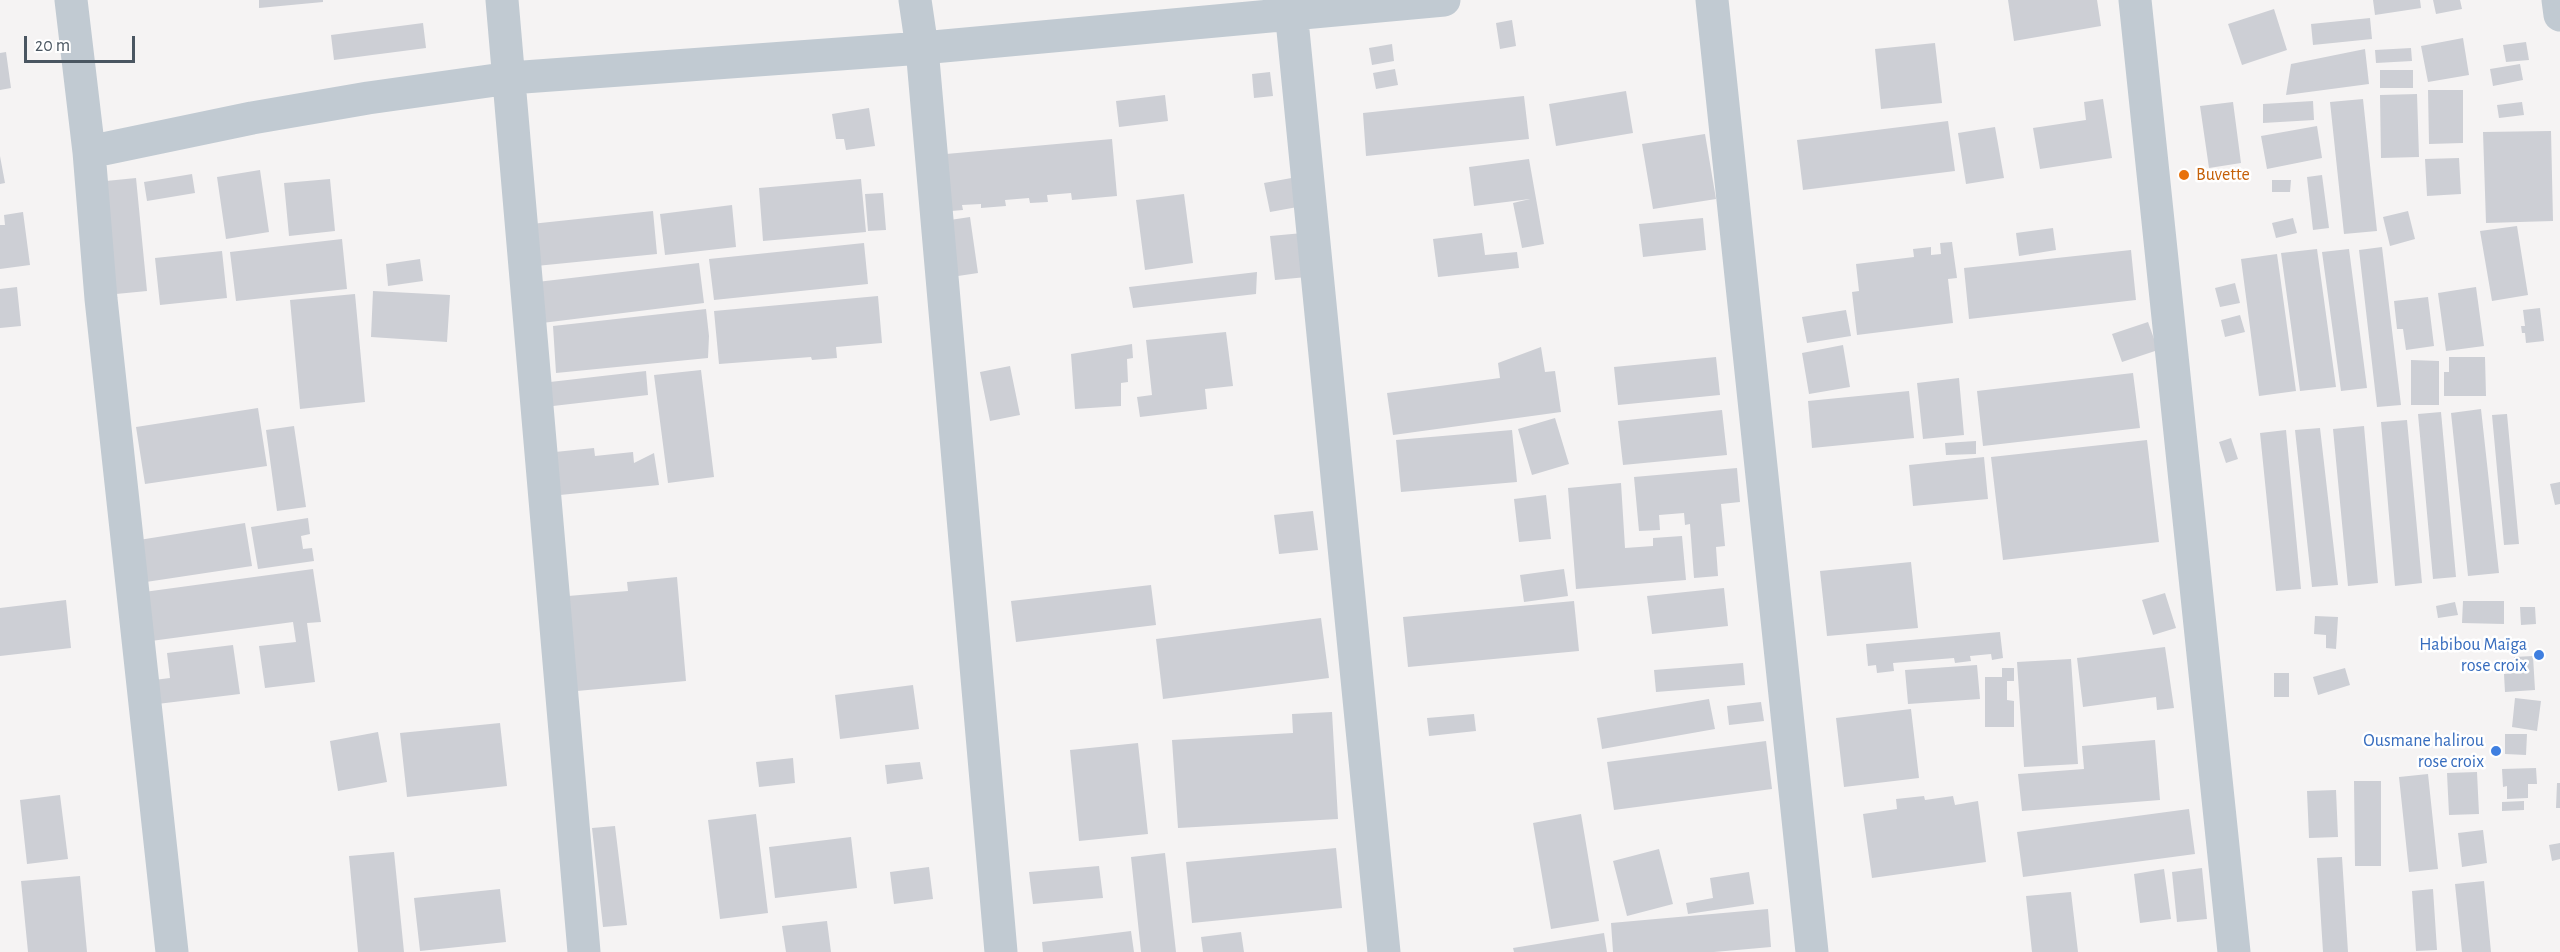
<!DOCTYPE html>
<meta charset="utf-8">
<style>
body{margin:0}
#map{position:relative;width:2560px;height:952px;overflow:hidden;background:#f5f3f3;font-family:"Alegreya Sans",sans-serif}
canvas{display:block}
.scale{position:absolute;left:24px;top:36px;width:111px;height:27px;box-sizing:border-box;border:3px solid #4a5661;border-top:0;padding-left:8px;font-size:18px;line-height:21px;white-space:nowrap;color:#4a5661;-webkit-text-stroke:4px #fff;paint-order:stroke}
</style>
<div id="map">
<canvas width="2560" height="952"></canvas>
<div class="scale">20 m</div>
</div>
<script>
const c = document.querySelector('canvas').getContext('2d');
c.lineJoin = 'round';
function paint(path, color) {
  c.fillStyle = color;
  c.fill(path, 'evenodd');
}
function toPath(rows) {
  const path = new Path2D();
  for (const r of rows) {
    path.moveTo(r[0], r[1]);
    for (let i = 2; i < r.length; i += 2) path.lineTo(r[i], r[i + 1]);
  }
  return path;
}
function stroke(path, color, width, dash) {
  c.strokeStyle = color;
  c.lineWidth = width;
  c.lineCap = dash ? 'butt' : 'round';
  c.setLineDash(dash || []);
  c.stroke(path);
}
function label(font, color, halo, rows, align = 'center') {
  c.font = font + ' "Alegreya Sans",sans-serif';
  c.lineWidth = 5;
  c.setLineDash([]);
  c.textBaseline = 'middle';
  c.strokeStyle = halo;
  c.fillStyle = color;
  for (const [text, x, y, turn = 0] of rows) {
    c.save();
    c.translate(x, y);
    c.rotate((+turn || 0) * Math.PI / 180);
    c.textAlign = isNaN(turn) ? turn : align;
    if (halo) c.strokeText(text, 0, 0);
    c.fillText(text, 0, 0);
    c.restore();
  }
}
const building = toPath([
 [259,0,323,0,323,2,259,8],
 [2008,0,2097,0,2101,26,2014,41],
 [2373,0,2420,0,2421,8,2375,15],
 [2433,0,2460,0,2462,9,2436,14],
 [2274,9,2287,50,2242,65,2228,24],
 [2370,18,2372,39,2313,45,2311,24],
 [1512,20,1516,46,1500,49,1496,23],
 [423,23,426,48,334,60,331,35],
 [2463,38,2469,75,2428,82,2421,46],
 [2526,42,2529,60,2506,62,2503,45],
 [1935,43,1942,103,1881,109,1875,49],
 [1392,44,1394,61,1372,65,1369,48],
 [2411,48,2412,61,2376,63,2375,50],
 [2365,49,2369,84,2286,95,2291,64],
 [6,52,11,88,0,90,0,53],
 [2520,64,2523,80,2493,86,2490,69],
 [1395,69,1398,85,1376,89,1373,73],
 [2380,70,2413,70,2413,88,2380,88],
 [1270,72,1273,96,1254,98,1252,74],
 [2428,90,2463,90,2463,143,2429,144],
 [1626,91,1633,133,1556,146,1549,104],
 [2417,94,2419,157,2381,158,2380,95],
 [1165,95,1168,121,1119,127,1116,101],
 [1524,96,1529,139,1366,156,1363,113],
 [2103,99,2112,158,2040,169,2033,128,2086,120,2084,102],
 [2363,99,2377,231,2344,234,2330,102],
 [2313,101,2314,120,2263,123,2263,104],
 [2233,102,2241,163,2209,168,2200,106],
 [2522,102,2524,115,2499,118,2497,105],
 [869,108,875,146,846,150,844,139,836,139,832,114],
 [1948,121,1955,171,1803,190,1797,140],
 [2317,126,2322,158,2267,169,2261,136],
 [1995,127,2004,178,1966,184,1958,133],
 [2551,131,2553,221,2486,223,2483,132],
 [1705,134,1716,199,1653,209,1642,144],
 [1112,139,1117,196,1072,200,1071,193,1047,195,1048,202,1030,203,1029,198,1005,200,1006,206,981,208,981,204,962,205,963,210,951,211,946,154],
 [0,156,5,183,0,184],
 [2459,158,2461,194,2427,196,2425,159],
 [1529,159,1544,244,1522,248,1513,203,1530,199,1474,206,1469,167],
 [260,170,269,232,226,239,217,177],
 [192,174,195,193,147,201,144,182],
 [2322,175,2329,228,2313,230,2307,177],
 [1297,177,1303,206,1270,212,1264,183],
 [136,178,147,291,116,294,106,181],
 [330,179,335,231,289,236,284,183],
 [861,179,866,232,763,241,759,188],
 [2272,180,2291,180,2290,192,2272,192],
 [883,193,886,230,868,231,865,194],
 [1184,194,1193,263,1145,270,1136,200],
 [732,205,736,247,665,255,660,214],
 [653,211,657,254,536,266,531,224],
 [2408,211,2415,239,2390,246,2383,217],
 [23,212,30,265,0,269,0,225,5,225,4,215],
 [970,217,978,273,958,276,950,220],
 [1703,218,1706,250,1643,257,1639,224],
 [2293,218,2297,233,2276,238,2272,223],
 [2517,226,2528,295,2492,301,2480,231],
 [2053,228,2056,250,2019,256,2016,233],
 [1303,233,1307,277,1275,280,1270,236],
 [1482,233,1485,255,1517,252,1519,268,1438,277,1433,239],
 [342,239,347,289,236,301,230,252],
 [1952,242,1957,278,1948,279,1953,323,1857,335,1852,292,1859,291,1856,264,1914,257,1913,249,1931,247,1931,255,1941,254,1940,243],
 [864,243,868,284,714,300,709,259],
 [2382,247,2401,405,2377,407,2359,250],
 [2317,249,2336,387,2300,391,2281,253],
 [2349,249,2367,388,2341,391,2322,252],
 [2131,250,2136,300,1969,319,1964,268],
 [222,251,227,298,160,305,155,258],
 [2277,254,2296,391,2259,396,2241,259],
 [420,259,423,281,388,286,386,264],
 [699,263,704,303,542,323,537,282],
 [1257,272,1256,294,1133,308,1129,287],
 [2235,283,2240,303,2220,307,2215,288],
 [17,287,21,326,0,328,0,289],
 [2476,287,2484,346,2446,351,2438,293],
 [373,291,450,295,447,342,371,337],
 [355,294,365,402,300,409,290,300],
 [878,296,882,343,836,347,837,358,812,360,811,357,719,364,714,311],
 [2428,297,2434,346,2406,350,2403,329,2397,329,2394,301],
 [2540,308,2544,341,2526,343,2525,333,2522,333,2521,326,2525,326,2523,310],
 [706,309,709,336,708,358,556,373,553,326],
 [1846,310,1851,336,1807,343,1802,317],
 [2240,315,2245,332,2225,337,2221,320],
 [2148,322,2158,350,2122,362,2112,334],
 [1226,332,1233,386,1205,389,1207,409,1140,417,1137,397,1152,395,1146,340],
 [1132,344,1133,358,1127,359,1128,382,1121,383,1121,406,1075,409,1071,354],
 [1843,345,1850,387,1809,394,1802,353],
 [1541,347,1545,372,1555,371,1561,412,1393,435,1387,393,1500,378,1498,363],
 [1716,357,1720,395,1618,405,1614,367],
 [2449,357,2485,357,2486,396,2444,396,2444,372,2449,372],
 [2411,360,2439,361,2439,405,2411,405],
 [1010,366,1020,415,990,421,980,372],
 [701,370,714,477,668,483,654,375],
 [646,371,648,395,553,406,550,382],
 [2133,373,2140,428,1983,446,1977,391],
 [1959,378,1964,435,1923,439,1917,383],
 [1909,391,1914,438,1812,448,1808,401],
 [258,408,267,466,145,484,136,427],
 [2481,409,2499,573,2468,576,2451,413],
 [1722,410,1727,455,1623,465,1618,421],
 [2441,412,2456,577,2433,579,2418,414],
 [2507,414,2519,544,2504,545,2492,415],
 [1555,418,1569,464,1532,475,1518,429],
 [2407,420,2422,583,2395,586,2381,422],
 [294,426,306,507,277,511,266,430],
 [2364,426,2378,583,2348,586,2333,429],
 [2320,428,2338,585,2312,587,2295,430],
 [1512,430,1517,482,1401,492,1396,440],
 [2286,430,2301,589,2276,591,2260,433],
 [2231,438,2238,459,2226,463,2219,442],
 [2147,440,2159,542,2003,560,1991,457],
 [1976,441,1976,454,1946,455,1945,443],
 [594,448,595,456,633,452,634,463,654,453,659,485,560,495,555,452],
 [1984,457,1988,499,1913,506,1909,465],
 [1737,468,1740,502,1721,504,1725,546,1716,547,1718,576,1694,578,1690,524,1685,525,1684,513,1659,515,1660,530,1639,531,1634,477],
 [2560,482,2560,504,2555,505,2550,484],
 [1621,483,1625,548,1653,546,1653,538,1682,536,1686,580,1576,589,1568,488],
 [1546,495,1551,539,1519,542,1514,499],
 [1313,511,1318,550,1279,554,1274,515],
 [308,518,310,534,301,536,303,549,312,548,314,561,258,569,251,527],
 [245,523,252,566,146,582,139,540],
 [1911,562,1918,628,1827,636,1820,571],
 [313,569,321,622,307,623,315,682,265,688,259,646,296,642,293,622,151,641,144,592],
 [1564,569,1568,596,1524,602,1520,575],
 [677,577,686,681,577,691,568,596,628,591,627,582],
 [1151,585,1156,625,1016,642,1011,601],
 [1724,588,1728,626,1652,634,1647,596],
 [2165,593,2176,628,2153,635,2142,600],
 [66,600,71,648,0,656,0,608],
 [1574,601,1579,651,1408,667,1403,617],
 [2463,601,2504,601,2504,624,2462,623],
 [2455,602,2458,615,2438,618,2436,606],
 [2520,607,2535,607,2536,624,2521,625],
 [2315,616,2338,617,2336,649,2326,648,2326,635,2314,634],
 [1321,618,1329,678,1163,699,1156,639],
 [2000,632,2003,658,1992,660,1991,654,1970,656,1971,661,1955,663,1954,658,1893,663,1894,671,1877,673,1876,665,1868,666,1866,644],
 [233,645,240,694,149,705,146,681,170,678,167,653],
 [2165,647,2174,708,2157,710,2156,697,2083,707,2077,658],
 [2533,656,2535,690,2505,692,2504,674,2515,673,2514,657],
 [2071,659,2078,764,2024,767,2017,662],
 [1743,663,1745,685,1656,692,1654,670],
 [1977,665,1980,699,1908,704,1905,670],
 [2002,668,2014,668,2014,681,2007,681,2007,700,2014,701,2014,727,1985,727,1985,677,2002,677],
 [2345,668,2350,685,2318,695,2313,677],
 [2274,673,2289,673,2289,697,2274,697],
 [913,685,919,729,840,739,835,695],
 [2515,698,2541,701,2537,731,2512,727],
 [1709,699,1715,729,1602,749,1597,718],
 [1761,702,1764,721,1729,725,1727,706],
 [1911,709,1919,778,1844,787,1836,718],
 [1332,712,1338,819,1178,828,1172,740,1293,733,1292,714],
 [1474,714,1476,731,1429,736,1427,718],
 [500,723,507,786,407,797,400,733],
 [378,732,387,782,338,791,330,741],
 [2505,734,2527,734,2526,755,2505,754],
 [2155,740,2160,800,2022,811,2018,774,2084,769,2082,746],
 [1766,741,1772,789,1614,810,1607,762],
 [1138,743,1148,834,1079,841,1070,750],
 [793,758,795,783,759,787,756,762],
 [920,762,923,779,887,784,885,765],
 [2536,768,2537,784,2528,784,2528,798,2507,799,2507,786,2503,787,2502,769],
 [2477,772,2479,814,2449,815,2447,773],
 [2428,774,2438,869,2409,872,2399,777],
 [2354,781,2381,781,2381,866,2355,866],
 [2557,783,2560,783,2560,808,2556,808],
 [2336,790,2338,837,2309,838,2307,791],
 [60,795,68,859,27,864,20,800],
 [1924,796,1925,800,1953,796,1955,805,1978,801,1986,862,1872,878,1863,814,1897,809,1896,799],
 [2524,801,2524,810,2502,811,2502,802],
 [2189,809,2195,854,2023,877,2017,832],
 [756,814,768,913,720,919,708,820],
 [1581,814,1599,921,1551,929,1533,823],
 [615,826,627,925,603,927,592,828],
 [2483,830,2487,863,2462,867,2458,833],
 [851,837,857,888,775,898,769,847],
 [2560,843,2560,859,2552,861,2549,845],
 [1336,848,1342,908,1192,923,1186,862],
 [1659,849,1673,904,1627,916,1613,861],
 [394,852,404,952,358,952,349,856],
 [1165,853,1176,952,1141,952,1131,857],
 [2342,857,2348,952,2323,952,2317,858],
 [1099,866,1103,898,1033,904,1029,872],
 [929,867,933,899,894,904,890,872],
 [2202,868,2207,919,2177,922,2172,872],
 [2164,869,2171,919,2140,923,2134,874],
 [1749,872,1754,904,1688,914,1686,903,1713,898,1710,878],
 [80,876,87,952,28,952,21,881],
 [2484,881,2491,952,2462,952,2455,884],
 [500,889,506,942,420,951,414,898],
 [2433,889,2437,950,2416,951,2412,891],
 [2071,892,2078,952,2032,952,2026,896],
 [1768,909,1771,947,1714,952,1613,952,1611,923],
 [827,921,831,952,786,952,782,926],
 [1131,931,1134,952,1043,952,1042,942],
 [1241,932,1244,952,1203,952,1201,937],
 [1604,933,1607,952,1514,952,1513,948]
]);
const minor = toPath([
 [71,0,89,152,101,299,172,952],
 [502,0,584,952],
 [915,0,922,48,1001,952],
 [1290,0,1384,952],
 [1712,0,1812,952],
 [2135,0,2234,952],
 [2558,0,2560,15],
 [89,152,252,118,368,98,510,78,922,48,1444,0]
]);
const markers = [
 [2184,175,6,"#e8710a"],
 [2539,655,6,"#3f7fe0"],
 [2496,751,6,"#3f7fe0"]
];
const foodNames = [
 ["Buvette",2196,175]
];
const shopNames = [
 ["Habibou Maïga",2527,645],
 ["rose croix",2527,666],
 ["Ousmane halirou",2484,741],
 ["rose croix",2484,762]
];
paint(building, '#cdcfd5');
stroke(minor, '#c1cad2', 33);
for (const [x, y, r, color] of markers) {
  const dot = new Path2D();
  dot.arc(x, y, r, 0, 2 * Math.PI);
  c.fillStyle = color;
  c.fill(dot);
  stroke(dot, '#fff', 2);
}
label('18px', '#c56008', '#fff', foodNames, 'left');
label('18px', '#366cbe', '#fff', shopNames, 'right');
</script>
